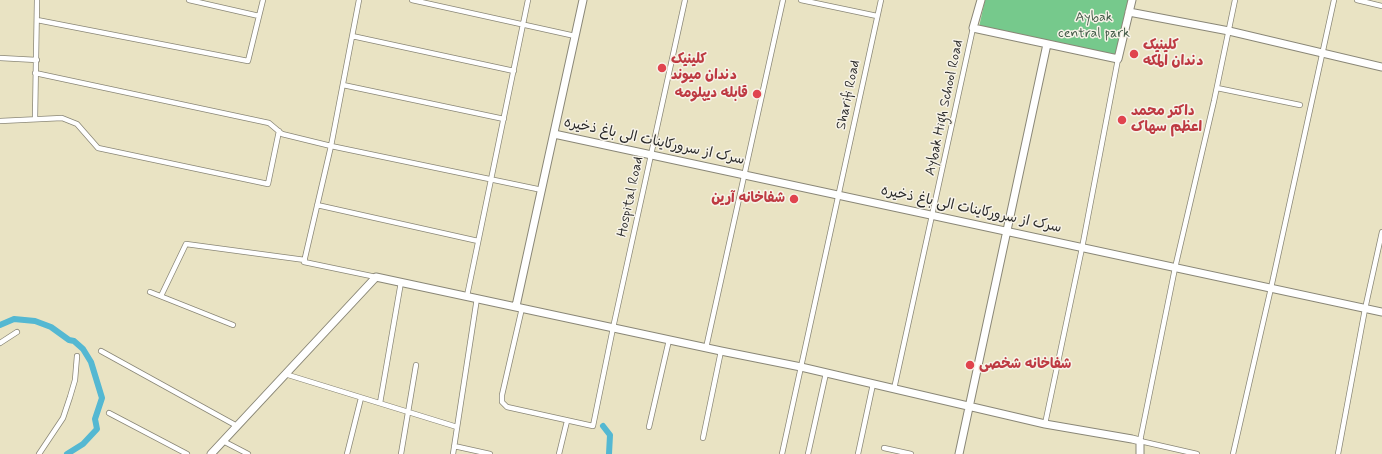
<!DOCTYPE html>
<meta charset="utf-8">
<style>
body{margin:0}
canvas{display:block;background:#e9e3c3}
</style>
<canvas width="1382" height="454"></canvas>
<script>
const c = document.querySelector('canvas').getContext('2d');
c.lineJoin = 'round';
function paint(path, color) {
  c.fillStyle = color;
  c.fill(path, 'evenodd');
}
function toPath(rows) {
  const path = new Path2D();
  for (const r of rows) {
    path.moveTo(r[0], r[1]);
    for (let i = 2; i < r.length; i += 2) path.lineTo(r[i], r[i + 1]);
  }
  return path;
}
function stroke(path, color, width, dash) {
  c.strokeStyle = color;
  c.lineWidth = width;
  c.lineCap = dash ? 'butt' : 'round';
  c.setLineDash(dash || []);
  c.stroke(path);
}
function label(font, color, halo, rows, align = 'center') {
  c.font = font + ' Mynerve,"Playpen Sans Arabic",sans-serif';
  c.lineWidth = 3;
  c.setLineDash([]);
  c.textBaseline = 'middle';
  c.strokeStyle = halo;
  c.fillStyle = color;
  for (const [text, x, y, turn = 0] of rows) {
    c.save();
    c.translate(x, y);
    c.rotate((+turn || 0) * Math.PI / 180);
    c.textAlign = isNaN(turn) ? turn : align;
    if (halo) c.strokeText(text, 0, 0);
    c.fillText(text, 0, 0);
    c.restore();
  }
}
const green = toPath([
 [985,0,1129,0,1116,57,979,27]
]);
const canal = toPath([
 [0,325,14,319,35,321,51,327,69,340,74,341,83,349,91,362,102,398,95,419,97,429,83,444,67,454],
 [603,426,610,435,609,454]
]);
const street = toPath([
 [189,0,259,16],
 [359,0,331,146,304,262,376,277],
 [412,0,575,36],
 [801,0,877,16],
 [1357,0,1382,6],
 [37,20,248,61,263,0],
 [352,36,514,71],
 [0,58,37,60],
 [35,73,269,123,282,134,331,146,542,190],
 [343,85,504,119],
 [1217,88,1300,105],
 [35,119,37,0],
 [0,121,62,118,77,124,98,148,268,184,279,131],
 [317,205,478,241],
 [150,292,233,325],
 [161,296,186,244,305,260],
 [467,296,528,0],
 [522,308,502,395,502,402,507,407,593,426,613,328,685,0],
 [0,343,17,332],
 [706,348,783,0],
 [101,351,237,426],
 [285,374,457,427],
 [894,389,973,28],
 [380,403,401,282],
 [109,413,187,454],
 [1045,424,1082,248,1118,59],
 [649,427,669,340],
 [703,438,721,351],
 [223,441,248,454],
 [454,446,490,454],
 [884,448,911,454],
 [39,454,63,418,70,397,75,380,77,356],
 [347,454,361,398],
 [401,454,416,365],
 [453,454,477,298],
 [559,454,567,421],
 [782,454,881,0],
 [808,454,826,373],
 [858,454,873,384],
 [1197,454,1140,441,1175,268,1214,101,1235,0],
 [1233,454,1271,288,1334,0],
 [1338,454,1365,309,1382,232]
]);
const secondary = toPath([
 [981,0,973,28,1118,59,1132,0],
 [1129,12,1229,31,1382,67],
 [554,134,1382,312],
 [516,306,583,0],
 [211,454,376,277,721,351,801,367,1045,424,1132,439,1140,441,1140,454],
 [959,454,1047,44]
]);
const markers = [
 [1134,54,5,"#e0444e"],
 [662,68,5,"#e0444e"],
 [757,94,5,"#e0444e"],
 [1122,120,5,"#e0444e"],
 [794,199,5,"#e0444e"],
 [970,365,5,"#e0444e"]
];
const parkNames = [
 ["Aybak",1094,18],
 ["central park",1094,34]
];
const healthNames = [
 ["کلینیک",1143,46],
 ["دندان المکه",1143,62],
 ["کلینیک",671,60],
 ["دندان میوند",671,76],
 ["قابله دیپلومه",748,94,"right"],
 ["داکتر محمد",1131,112],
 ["اعظم سهاک",1131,128],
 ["شفاخانه آرین",785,199,"right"],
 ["شفاخانه شخصی",979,365]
];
const streetNames = [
 ["Sharifi Road",849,95,-78],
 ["Aybak High School Road",945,108,-78],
 ["سرک از سرورکاینات الی باغ ذخیره",654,142,12],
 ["Hospital Road",631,197,-78],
 ["سرک از سرورکاینات الی باغ ذخیره",971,210,12]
];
paint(green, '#76c98c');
stroke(canal, '#54b8d2', 6);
stroke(street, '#8a8777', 6);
stroke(secondary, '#8a8777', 9);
stroke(street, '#fff', 4.5);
stroke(secondary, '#fff', 7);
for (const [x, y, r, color] of markers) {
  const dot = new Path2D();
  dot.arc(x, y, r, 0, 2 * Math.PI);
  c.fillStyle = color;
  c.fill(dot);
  stroke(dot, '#f7f3e8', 1.5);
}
label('14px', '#425a48', '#f7f3e8', parkNames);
label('bold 14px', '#be3a42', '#f7f3e8', healthNames, 'left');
label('14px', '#2b2b2b', '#f7f3e8', streetNames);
</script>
